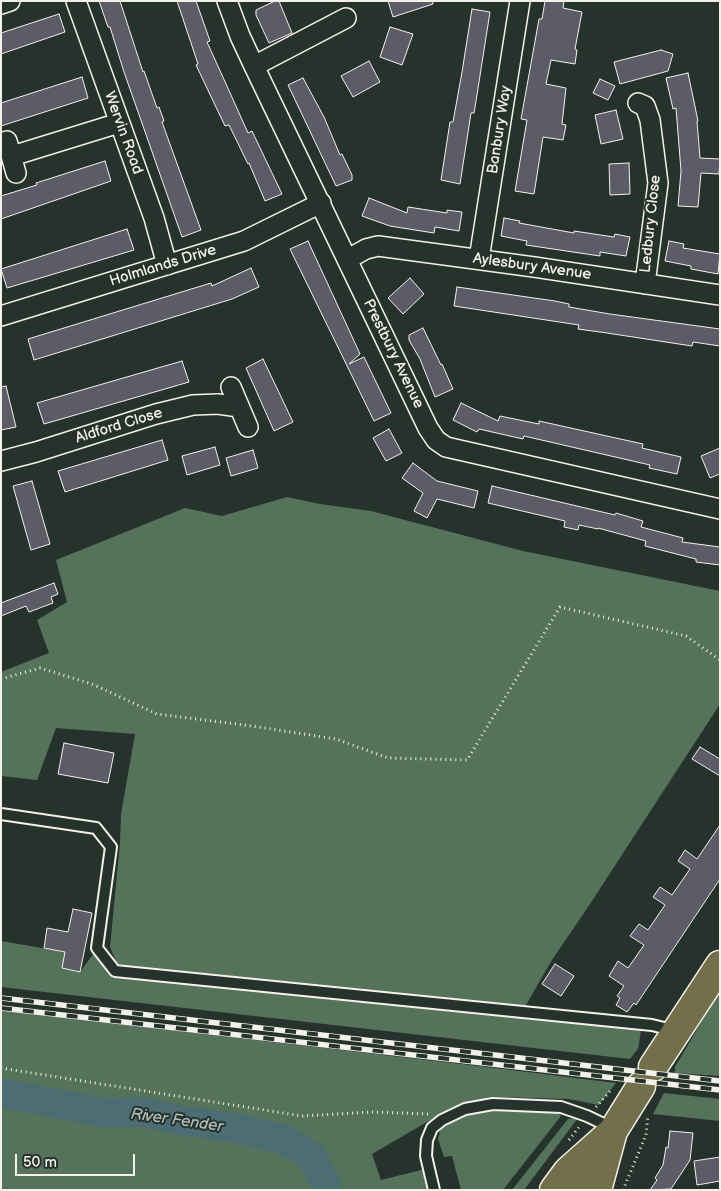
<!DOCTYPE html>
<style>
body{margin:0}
#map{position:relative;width:721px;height:1191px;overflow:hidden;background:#26332d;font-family:"Balsamiq Sans",sans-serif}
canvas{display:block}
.frame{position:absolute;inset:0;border:2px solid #f4f1e8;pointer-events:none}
.scale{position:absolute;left:15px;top:1154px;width:120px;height:22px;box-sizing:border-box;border:2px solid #f4f1e8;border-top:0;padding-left:6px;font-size:15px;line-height:18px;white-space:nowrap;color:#f4f1e8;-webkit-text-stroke:4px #26332d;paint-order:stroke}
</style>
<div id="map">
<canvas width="721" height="1191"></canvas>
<div class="frame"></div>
<div class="scale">50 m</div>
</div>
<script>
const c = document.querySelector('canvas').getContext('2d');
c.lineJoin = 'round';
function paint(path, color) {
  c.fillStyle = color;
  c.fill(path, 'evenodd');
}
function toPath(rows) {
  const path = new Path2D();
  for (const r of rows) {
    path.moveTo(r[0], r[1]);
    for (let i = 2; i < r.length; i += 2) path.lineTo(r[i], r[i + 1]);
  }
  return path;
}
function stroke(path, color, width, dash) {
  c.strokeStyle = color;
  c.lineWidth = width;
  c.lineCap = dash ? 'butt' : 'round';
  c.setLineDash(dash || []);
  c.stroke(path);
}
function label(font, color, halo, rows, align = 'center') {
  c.font = font + ' "Balsamiq Sans",sans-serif';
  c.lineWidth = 4;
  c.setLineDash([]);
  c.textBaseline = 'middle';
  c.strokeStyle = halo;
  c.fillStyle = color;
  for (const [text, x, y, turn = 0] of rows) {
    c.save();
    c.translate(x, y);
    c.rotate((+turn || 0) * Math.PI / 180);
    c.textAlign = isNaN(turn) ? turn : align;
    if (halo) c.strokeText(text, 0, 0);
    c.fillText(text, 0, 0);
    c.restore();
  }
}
const green = toPath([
 [287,497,320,504,371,511,523,551,720,591,720,704,590,904,552,960,526,1005,507,1007,468,1002,508,1015,641,1031,638,1049,630,1059,1,987,1,941,65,952,63,968,80,972,94,953,118,966,110,947,120,843,121,814,135,734,56,728,37,780,1,776,1,672,49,653,37,620,67,602,56,560,185,508,222,516],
 [720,990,720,1076,675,1073,675,1067],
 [1,1010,495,1068,616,1083,599,1105,569,1099,494,1097,451,1108,372,1154,381,1180,425,1169,430,1190,1,1190],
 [664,1093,720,1099,720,1121,653,1114],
 [492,1109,557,1112,561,1116,503,1190,461,1190,452,1156,444,1157,438,1139,441,1128,465,1114],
 [578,1118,524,1190,512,1190,568,1119]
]);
const river = toPath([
 [1,1093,105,1113,143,1112,184,1121,230,1127,283,1139,312,1156,328,1190]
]);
const building = toPath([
 [99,1,120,1,143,72,144,71,157,108,159,107,164,121,162,122,201,230,182,237,124,72,110,27,108,27,99,1],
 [177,1,196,1,210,41,207,42,231,95,248,133,252,131,282,194,265,201,249,163,248,164,229,125,225,126,196,65,198,64,177,1],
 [275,1,279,1,292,33,269,43,256,15,256,10,275,1],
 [388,1,433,1,433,4,393,17,388,1],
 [545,1,564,1,563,8,582,12,575,49,577,50,575,64,551,60,546,84,566,88,562,124,566,125,563,140,543,137,534,194,515,191,527,120,521,119,539,19,542,19,545,1],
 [472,9,490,12,476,101,474,113,471,113,460,184,441,180,450,122,453,122,462,72,472,9],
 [59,14,65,32,1,54,1,33,59,14],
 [390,27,413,34,402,65,380,57,390,27],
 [661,50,673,54,668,71,620,84,614,62,661,50],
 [369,61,380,82,353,97,341,76,369,61],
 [688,73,698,121,697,121,700,158,720,159,719,174,701,173,698,207,678,206,681,171,676,108,673,109,666,78,688,73],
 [82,77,88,98,1,126,1,103,82,77],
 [303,78,324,117,340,155,342,154,352,175,352,180,336,186,288,85,303,78],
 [600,79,615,86,608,100,593,93,600,79],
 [616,110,623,139,601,144,595,115,616,110],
 [105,161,111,181,1,219,1,196,37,185,36,183,105,161],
 [629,163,630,194,610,195,609,164,629,163],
 [369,198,407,213,408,207,447,213,447,210,462,212,459,231,435,227,434,233,390,226,362,216,369,198],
 [504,218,520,221,519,223,574,233,574,231,614,237,615,234,630,237,626,256,600,252,600,256,526,245,527,241,501,236,504,218],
 [127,229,134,250,7,288,1,269,127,229],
 [308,241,360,354,349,364,364,357,391,413,374,421,290,249,308,241],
 [669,241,684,244,683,248,720,254,718,274,691,269,691,266,665,261,669,241],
 [251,268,259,287,232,299,34,360,28,339,211,283,212,286,251,268],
 [410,278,424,294,403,314,388,298,410,278],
 [457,287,555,301,569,304,569,307,610,314,720,329,720,346,693,342,692,346,607,333,578,329,579,325,454,306,457,287],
 [423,328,441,365,442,364,453,389,435,397,420,359,409,340,409,335,423,328],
 [263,359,293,422,274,431,246,368,263,359],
 [182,361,189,382,44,424,37,403,182,361],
 [6,386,16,427,1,430,1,387,6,386],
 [461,403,498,421,500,416,539,424,539,421,643,444,642,448,681,457,677,474,649,468,650,465,524,436,523,439,479,429,477,432,453,420,461,403],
 [389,429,402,453,386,461,373,438,389,429],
 [162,440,168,460,65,492,58,471,162,440],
 [215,447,220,465,187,475,182,456,215,447],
 [720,448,720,474,710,478,701,456,720,448],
 [253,450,258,468,231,476,226,458,253,450],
 [413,463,437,481,478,491,474,508,437,499,427,518,414,511,423,493,402,478,413,463],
 [32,481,50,544,31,550,13,486,32,481],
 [492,486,615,515,616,513,643,521,641,527,683,538,682,542,720,547,720,565,696,562,696,559,645,546,646,541,598,528,598,529,579,525,578,530,564,527,565,521,488,503,492,486],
 [54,583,58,594,51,597,53,603,29,612,26,606,1,616,1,603,54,583],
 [64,743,114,753,108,783,58,774,64,743],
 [700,747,720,759,720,776,692,759,700,747],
 [720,825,720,879,636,1005,634,1003,627,1012,616,1005,620,998,617,996,624,986,609,976,618,961,628,968,642,948,644,945,630,936,639,924,648,930,665,905,653,897,660,887,672,895,690,869,678,861,685,850,697,859,720,825],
 [73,909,92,913,80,972,62,968,65,952,44,948,47,928,68,932,73,909],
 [555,964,574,976,561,996,542,984,555,964],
 [670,1131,693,1133,690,1160,671,1189,650,1190,657,1180,655,1178,663,1165,666,1147,668,1148,670,1131],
 [720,1157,720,1181,697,1185,694,1161,720,1157]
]);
const path = toPath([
 [1,679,40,668,92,684,157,714,252,726,336,739,388,758,467,760,560,607,686,636,720,660],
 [1,1068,302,1116,372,1112,428,1114],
 [596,1107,612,1089],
 [569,1140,579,1127],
 [623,1190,646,1135,648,1115]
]);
const service = toPath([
 [1,814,96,828,111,847,97,948,115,971,652,1025,676,1031],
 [434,1190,426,1156,427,1140,432,1128,442,1120,465,1109,493,1104,561,1107,587,1116,612,1128]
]);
const minor = toPath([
 [76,1,154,218,167,265],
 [227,1,240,36,254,66,428,428,436,440,446,447,720,509],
 [1,4,10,1],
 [254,66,346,18],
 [638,103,645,106,650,120,658,183,645,284],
 [7,141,16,173],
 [12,156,119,123],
 [348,259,366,249,378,246,534,267,720,295],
 [479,259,520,1],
 [1,316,244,241,321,203],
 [231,387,248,427],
 [1,461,36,452,156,414,193,405,218,404,239,407]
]);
const primary = toPath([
 [580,1190,603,1150]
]);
const trunk = toPath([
 [653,1067,720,965],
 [554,1190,568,1171,613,1131],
 [597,1190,613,1131,641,1086]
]);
const rail = toPath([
 [1,998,720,1081],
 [1,1008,720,1090]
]);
const streetNames = [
 ["Banbury Way",500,130,-81],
 ["Wervin Road",123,133,70],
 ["Ledbury Close",651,224,-84],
 ["Holmlands Drive",163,266,-17],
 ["Aylesbury Avenue",532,267,8],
 ["Prestbury Avenue",393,354,64],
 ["Aldford Close",119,426,-17]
];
const waterNames = [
 ["River Fender",177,1121,8]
];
paint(green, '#55725a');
stroke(river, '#4d6d74', 29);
paint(building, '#5c5c68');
stroke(building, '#f4f1e8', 1);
stroke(service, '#f4f1e8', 14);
stroke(minor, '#f4f1e8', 22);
stroke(primary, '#f4f1e8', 31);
stroke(trunk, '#f4f1e8', 31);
stroke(path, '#f4f1e8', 3, [1, 4]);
stroke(service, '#26332d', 10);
stroke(minor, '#26332d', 19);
stroke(primary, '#726f4a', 28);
stroke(trunk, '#726f4a', 28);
stroke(rail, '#f4f1e8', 5.5);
stroke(rail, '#26332d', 4, [11]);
label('15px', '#f4f1e8', '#26332d', streetNames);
label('italic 16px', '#b1bcba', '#26332d', waterNames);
</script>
